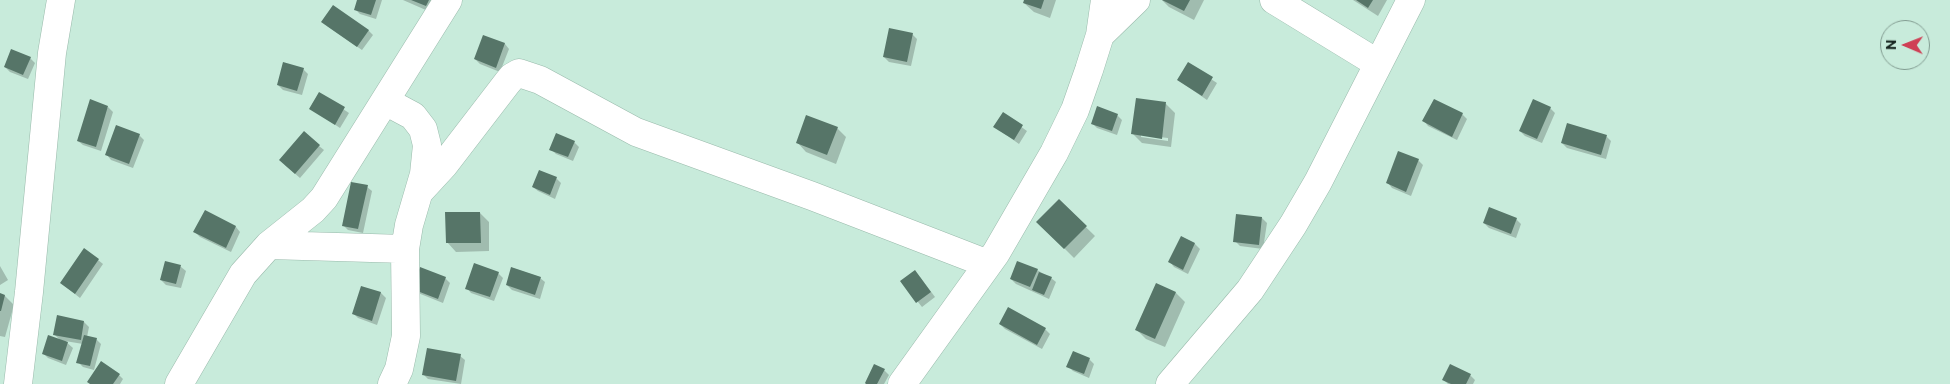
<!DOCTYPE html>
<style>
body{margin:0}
#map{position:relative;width:1950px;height:384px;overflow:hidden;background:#c8ebdb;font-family:Commissioner,sans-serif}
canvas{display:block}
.north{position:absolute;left:1880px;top:20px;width:50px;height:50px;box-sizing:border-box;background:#c8ebdb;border:1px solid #829c91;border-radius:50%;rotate:271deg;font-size:14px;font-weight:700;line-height:20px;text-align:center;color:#192621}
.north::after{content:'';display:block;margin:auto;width:18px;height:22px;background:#cf3f55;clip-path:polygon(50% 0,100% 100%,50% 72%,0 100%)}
</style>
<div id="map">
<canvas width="1950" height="384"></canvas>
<div class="north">N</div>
</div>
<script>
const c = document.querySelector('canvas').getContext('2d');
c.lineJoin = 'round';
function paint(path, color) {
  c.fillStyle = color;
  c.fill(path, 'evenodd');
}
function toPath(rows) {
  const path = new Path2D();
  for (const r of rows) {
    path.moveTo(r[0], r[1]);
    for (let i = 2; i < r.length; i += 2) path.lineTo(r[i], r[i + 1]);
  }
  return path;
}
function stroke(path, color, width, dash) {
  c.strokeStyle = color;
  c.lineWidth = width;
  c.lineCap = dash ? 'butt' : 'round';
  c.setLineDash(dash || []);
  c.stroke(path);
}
const shadow = toPath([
 [358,0,382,0,376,19,360,14,355,9],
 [403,0,441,0,435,14],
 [1025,0,1056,0,1050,18,1034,12,1024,3],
 [1162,0,1204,0,1194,20,1169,7],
 [1353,0,1387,0,1378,16],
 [327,26,368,30,373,35,362,50],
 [912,34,917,39,911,66,889,62,884,57],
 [484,36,505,44,509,49,500,72,480,64,475,59],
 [30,58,35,63,28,79,10,72,5,67],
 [1188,64,1217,83,1207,100,1178,80],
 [303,69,308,74,302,95,283,90,278,85],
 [319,93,349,113,340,128,310,108],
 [1137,100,1166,104,1175,113,1171,147,1142,143,1133,134],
 [1141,135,1168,138,1168,141,1141,137],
 [108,107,113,112,101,151,83,145,78,141],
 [1550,108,1555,113,1542,143,1525,136,1520,131],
 [1003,114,1027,131,1019,144,995,127],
 [1462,114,1467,119,1457,140,1428,126,1424,121],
 [1117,115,1122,120,1117,135,1097,128,1092,123],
 [837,128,846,137,836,164,806,152,797,142],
 [139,135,144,140,133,168,111,160,107,155],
 [1606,136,1611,141,1606,159,1567,148,1562,143],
 [574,142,579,147,573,161,556,154,551,149],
 [319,146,324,150,300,178,285,165],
 [1418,160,1423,165,1411,196,1392,188,1388,183],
 [556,178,561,183,555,199,538,191,533,187],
 [367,187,372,191,363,233,348,230,343,225],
 [1059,201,1095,236,1074,258,1038,222],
 [205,212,236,227,240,232,231,252,200,237,195,232],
 [480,213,489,222,489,251,456,252,447,242],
 [1262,218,1267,223,1263,249,1240,246,1235,241],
 [1516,219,1521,224,1516,238,1489,228,1484,223],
 [1181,238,1195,244,1200,249,1188,274,1174,267,1170,262],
 [98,260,103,264,80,298,61,283],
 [166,263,181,267,186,271,181,288,166,285,161,280],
 [0,266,8,280,0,285],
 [421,269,445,278,450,283,443,303,418,293],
 [1037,270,1051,278,1056,282,1049,299,1016,284,1011,279],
 [498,273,503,278,494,301,471,293,467,288],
 [920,277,935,297,922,307,902,282],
 [540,278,545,282,540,299,512,290,507,285],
 [1157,285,1176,293,1185,302,1165,347,1146,339,1137,330],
 [362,287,381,293,386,298,377,325,358,318,353,313],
 [0,295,5,296,14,305,5,337,0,336],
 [58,317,84,322,89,327,87,337,96,339,101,344,94,370,83,367,78,362,83,344,65,341,73,348,66,365,48,358,43,353,60,340,54,334],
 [1000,324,1045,329,1050,334,1042,349,1005,329],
 [460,356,465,360,461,384,428,379,423,374],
 [1089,359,1094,364,1089,378,1073,371,1068,366],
 [884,370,889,375,884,384,867,384],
 [119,375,123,379,120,384,91,384],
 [1470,375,1475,380,1473,384,1448,384,1444,380]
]);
const building = toPath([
 [357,0,376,0,371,15,354,10],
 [411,0,429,0,426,6],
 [1024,0,1044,0,1041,9,1023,3],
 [1162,0,1190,0,1184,11],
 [1356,0,1373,0,1368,8],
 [333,5,369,30,357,47,321,22],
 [889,28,913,33,907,62,883,57],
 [483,35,505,43,496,68,474,59],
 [11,49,31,57,23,75,4,67],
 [283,62,304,68,297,91,277,85],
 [1188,62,1213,77,1202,96,1177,80],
 [319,92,345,107,335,125,309,109],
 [1136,98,1166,102,1162,139,1131,134],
 [90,99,108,106,96,147,77,141],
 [1434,99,1463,113,1452,137,1422,121],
 [1533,99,1551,107,1537,139,1519,131],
 [1097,106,1118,114,1112,131,1091,124],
 [1003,112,1023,125,1014,140,993,127],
 [806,115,838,127,827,155,796,143],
 [1567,123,1607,135,1601,155,1561,143],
 [116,125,140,134,129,164,105,155],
 [304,131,320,145,295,174,279,160],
 [556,133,575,141,568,157,549,150],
 [1398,151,1419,159,1406,192,1386,183],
 [539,170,557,177,550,195,532,187],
 [351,182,368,185,358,229,342,226],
 [1059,199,1087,226,1064,249,1036,222],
 [1489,207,1517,218,1511,234,1483,223],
 [205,210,236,226,226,248,193,232],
 [445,212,480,212,481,243,446,243],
 [1236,214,1262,217,1259,245,1233,242],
 [1181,236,1195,243,1183,270,1168,262],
 [84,248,99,259,75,294,60,283],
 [165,261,181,265,176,284,160,280],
 [1017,261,1038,269,1030,287,1010,279],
 [474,263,499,272,490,297,465,289],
 [420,267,446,277,438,299,412,289],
 [511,267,541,277,535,295,506,285],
 [915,270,931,292,916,303,900,281],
 [1039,272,1052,277,1044,295,1032,290],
 [1156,283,1176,292,1155,339,1135,330],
 [361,286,381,292,372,321,352,314],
 [0,293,5,295,1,311,0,311],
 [1008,307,1046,328,1037,345,999,324],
 [57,315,84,321,81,340,53,335],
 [48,335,68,342,62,361,42,354],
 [84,335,97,338,90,366,76,363],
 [427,348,461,354,456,381,422,375],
 [1073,351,1090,358,1084,374,1066,367],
 [101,361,120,374,113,384,90,384,87,382],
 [874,364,885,369,877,384,866,384,865,383],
 [1450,364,1471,374,1466,384,1451,384,1442,380]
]);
const street = toPath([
 [1274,0,1377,63],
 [1100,35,1136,0],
 [385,101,413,116,423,129,427,145,424,174,409,225,405,249,406,336,399,369,392,384],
 [420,191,444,165,507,83,512,77,519,73,540,80,636,132,812,196,988,264],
 [269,245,405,249],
 [18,384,29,292,52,53,61,0],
 [179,384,243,274,269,245,313,210,324,198,448,0],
 [902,384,996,253,1054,153,1075,110,1089,70,1100,35,1105,0],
 [1170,384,1250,290,1293,225,1318,182,1411,0]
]);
paint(shadow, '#0003');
paint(building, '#567568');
stroke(street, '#99baab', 29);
stroke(street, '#fff', 28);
</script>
